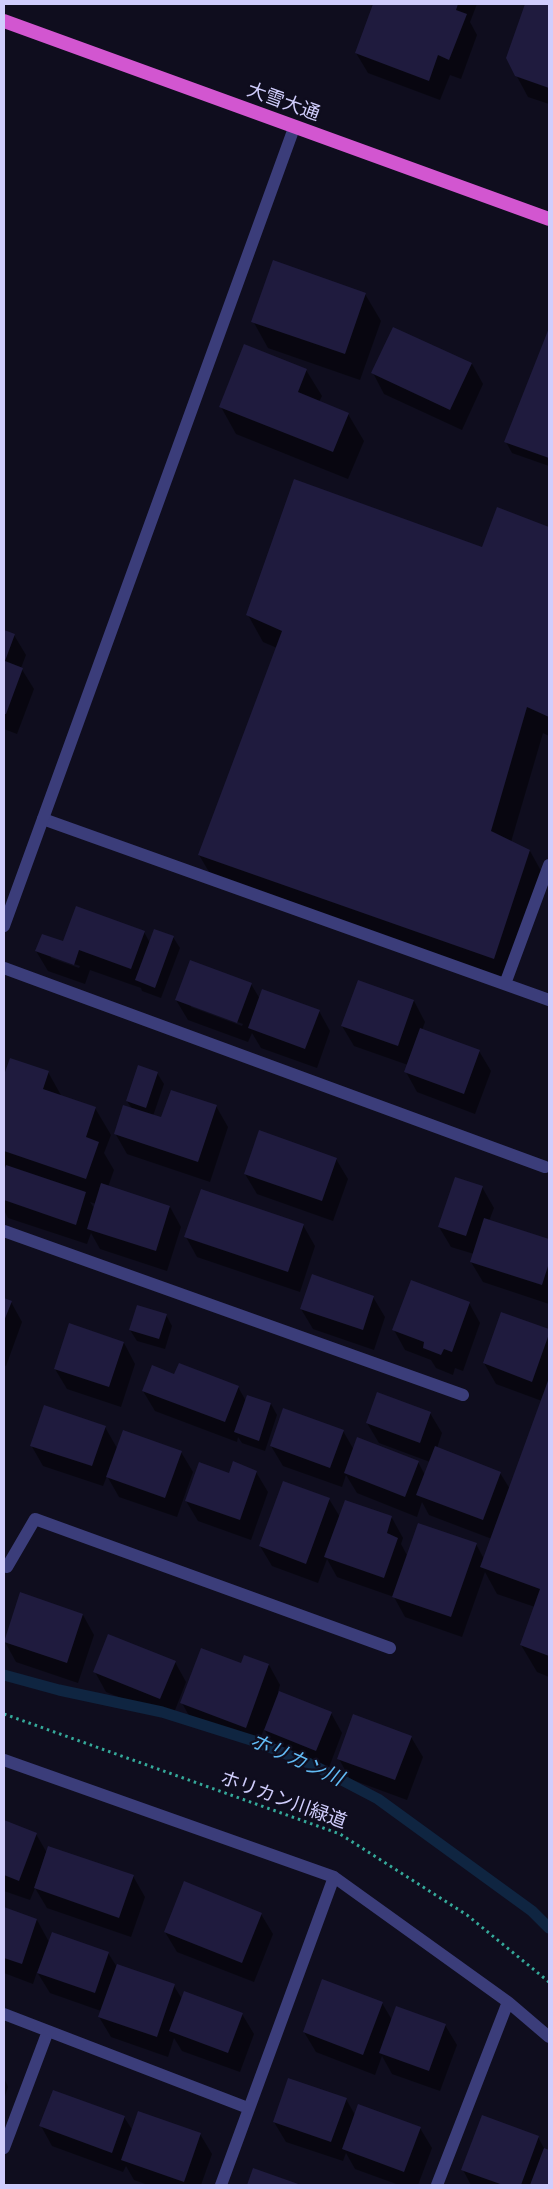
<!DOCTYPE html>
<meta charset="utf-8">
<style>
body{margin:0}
#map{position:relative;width:553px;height:2189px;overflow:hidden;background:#0f0d1e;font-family:"Sofia Sans Condensed",sans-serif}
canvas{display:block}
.frame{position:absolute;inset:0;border:5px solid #d0cdfc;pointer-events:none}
</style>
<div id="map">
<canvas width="553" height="2189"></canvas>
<div class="frame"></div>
</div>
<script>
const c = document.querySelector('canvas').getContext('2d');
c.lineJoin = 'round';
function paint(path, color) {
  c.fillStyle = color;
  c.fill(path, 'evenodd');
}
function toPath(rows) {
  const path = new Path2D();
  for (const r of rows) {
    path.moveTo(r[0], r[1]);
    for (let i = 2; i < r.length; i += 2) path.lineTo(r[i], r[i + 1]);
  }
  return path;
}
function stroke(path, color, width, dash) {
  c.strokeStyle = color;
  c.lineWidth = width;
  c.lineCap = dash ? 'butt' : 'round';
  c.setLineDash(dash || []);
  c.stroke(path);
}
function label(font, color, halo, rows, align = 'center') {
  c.font = font + ' "Sofia Sans Condensed","Noto Sans JP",sans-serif';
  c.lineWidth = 4.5;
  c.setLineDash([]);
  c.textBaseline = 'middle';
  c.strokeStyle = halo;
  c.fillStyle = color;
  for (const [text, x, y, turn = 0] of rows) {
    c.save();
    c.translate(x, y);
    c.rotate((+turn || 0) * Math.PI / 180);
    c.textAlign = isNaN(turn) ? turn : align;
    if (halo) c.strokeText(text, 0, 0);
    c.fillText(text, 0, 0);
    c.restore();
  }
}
const shadow = toPath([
 [375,4,477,4,470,22,477,35,461,79,450,75,440,100,368,73,356,53],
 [526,4,549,4,549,104,528,97,507,58],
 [365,294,381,321,360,380,268,348,253,321],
 [394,329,472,364,483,384,462,430,384,394,373,373],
 [549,331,549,466,512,453,506,442],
 [306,370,322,396,319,402,348,414,364,441,348,479,236,434,221,407],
 [497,509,549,529,549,736,543,733,511,842,530,851,545,878,509,985,215,882,199,855,277,648,263,642,248,615,483,549],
 [4,631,14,635,26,655,21,668,34,689,17,734,4,729],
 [144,932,150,943,173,937,180,948,161,998,142,991,141,988,90,970,85,984,48,971,36,951,64,943],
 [51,956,80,966,79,968,51,958],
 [251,984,260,999,319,1011,330,1031,317,1068,261,1048,252,1033,248,1042,188,1020,176,1000],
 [191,1005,243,1024,242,1026,191,1007],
 [414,1001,425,1022,422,1030,479,1051,491,1071,475,1114,417,1092,406,1072,408,1065,354,1046,342,1026],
 [11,1059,48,1072,62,1097,95,1108,111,1135,104,1153,114,1170,108,1187,170,1207,181,1227,167,1271,100,1249,91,1233,87,1244,8,1218,4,1210,4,1079],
 [90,1202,96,1204,95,1209],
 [157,1073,164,1084,153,1116,162,1119,216,1106,228,1127,210,1182,127,1154,115,1133,132,1109,127,1101],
 [336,1159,348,1179,333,1221,257,1194,245,1174],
 [482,1187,494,1208,489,1221,549,1241,549,1304,483,1282,471,1262,474,1254,451,1247,439,1227],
 [303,1225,315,1246,300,1292,197,1257,186,1237],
 [373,1297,385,1317,374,1350,313,1329,301,1309],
 [4,1299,11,1302,22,1322,6,1366,4,1365],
 [469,1303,480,1323,463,1371,455,1368,453,1375,436,1368,431,1360,405,1350,394,1330],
 [502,1313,549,1330,549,1677,537,1672,521,1645,535,1607,497,1594,485,1572,462,1637,405,1617,394,1597,337,1577,327,1559,318,1583,272,1566,260,1546,329,1499,340,1517,345,1501,392,1518,403,1538,401,1544,408,1557,476,1544,484,1559,492,1539,429,1515,422,1502,417,1517,357,1493,346,1475,342,1487,283,1466,271,1446,343,1431,354,1450,418,1462,425,1475,430,1462,379,1443,367,1423,430,1413,442,1433,437,1448,500,1473,510,1489,542,1401,496,1384,484,1363],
 [166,1315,172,1326,165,1349,137,1341,130,1330],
 [70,1325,124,1343,135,1364,121,1407,67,1389,55,1369],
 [175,1376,238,1387,246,1401,271,1404,277,1415,265,1451,242,1443,238,1437,237,1442,155,1411,143,1391],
 [105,1427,117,1448,181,1452,193,1472,177,1517,119,1497,107,1476,103,1486,43,1466,31,1445],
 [256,1472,268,1492,251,1540,198,1521,186,1501,229,1474],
 [83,1615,94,1635,78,1683,16,1662,5,1642],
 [175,1662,186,1682,172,1718,106,1692,95,1672],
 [242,1665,269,1665,280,1685,278,1692,331,1713,342,1733,328,1770,277,1751,264,1729,257,1747,193,1723,182,1703],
 [411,1737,423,1757,407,1800,350,1779,339,1759],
 [4,1822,36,1834,47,1853,133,1876,145,1897,131,1937,47,1908,35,1888,30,1900,4,1891],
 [4,1908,37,1920,49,1942,108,1953,117,1967,174,1986,182,1999,242,2014,254,2034,240,2072,182,2051,174,2038,168,2057,111,2037,99,2017,101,2011,50,1993,37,1972,33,1984,4,1973],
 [261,1914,273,1934,254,1982,177,1952,165,1932],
 [382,2003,392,2020,445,2025,457,2045,440,2091,392,2074,382,2056,375,2075,316,2052,304,2032],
 [4,2078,8,2087,4,2099],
 [346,2099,355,2115,420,2128,432,2148,418,2185,399,2185,355,2169,346,2153,343,2161,286,2142,274,2122],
 [124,2117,133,2131,200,2134,212,2154,201,2185,148,2185,134,2180,126,2166,123,2172,52,2146,41,2126],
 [538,2137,545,2150,549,2152,549,2185,471,2185,463,2170]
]);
const stream = toPath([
 [4,1675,59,1690,162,1712,254,1741,313,1765,378,1799,532,1911,549,1928]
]);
const building = toPath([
 [373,4,458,4,456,10,467,14,449,60,438,55,429,81,355,53],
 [525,4,549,4,549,88,515,76,506,58],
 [273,260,366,293,345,354,251,322],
 [393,327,472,363,450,410,371,373],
 [549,328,549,458,504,442],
 [244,344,307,369,298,392,349,413,333,452,219,407],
 [294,479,482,547,497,507,549,527,549,717,527,707,491,831,530,850,494,959,198,855,282,631,246,615],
 [4,630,15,634,5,661,23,668,6,714,4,714],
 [76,906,145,931,131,969,79,950,74,965,35,951,42,934,63,941],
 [154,929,174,936,155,988,135,980],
 [190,960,252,983,237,1023,175,1000],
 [358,980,414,1000,398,1046,341,1026],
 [262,989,320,1010,305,1049,248,1028],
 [420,1028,480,1050,464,1094,404,1072],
 [10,1058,49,1071,43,1089,96,1107,86,1137,99,1142,86,1179,4,1151,4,1075],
 [138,1065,158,1072,146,1108,126,1101],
 [171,1090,217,1105,198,1162,114,1134,123,1105,161,1117],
 [259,1130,337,1158,322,1201,244,1174],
 [6,1165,86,1192,76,1225,4,1200,4,1171],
 [455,1177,483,1186,466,1236,438,1227],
 [101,1183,170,1206,156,1251,87,1229],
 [201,1189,304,1224,288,1272,184,1237],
 [484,1218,549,1239,549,1263,542,1285,470,1262],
 [312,1274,374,1296,363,1330,300,1309],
 [411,1280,470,1302,452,1352,444,1349,441,1355,423,1348,424,1342,392,1330],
 [4,1298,12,1301,4,1321],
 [137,1305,167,1314,159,1339,129,1330],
 [501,1312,549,1329,549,1334,532,1382,483,1363],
 [69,1323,124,1342,109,1387,54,1369],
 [179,1363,239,1386,225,1422,142,1391,152,1365,174,1374],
 [549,1378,549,1656,520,1645,540,1589,480,1567],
 [377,1392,431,1412,420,1443,366,1423],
 [247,1395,271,1403,259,1441,234,1432],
 [44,1405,106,1426,92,1466,30,1446],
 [283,1408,344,1430,330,1468,270,1446],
 [123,1430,182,1451,165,1498,106,1477],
 [357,1437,419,1461,405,1497,344,1473],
 [435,1446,501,1472,483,1520,416,1495],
 [233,1461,257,1471,240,1520,185,1501,199,1462,229,1473],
 [283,1481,330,1498,306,1564,259,1546],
 [345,1500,392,1516,387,1533,398,1538,384,1578,324,1557],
 [418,1523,477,1543,451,1617,392,1597],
 [20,1592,83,1614,67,1663,4,1642],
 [108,1634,176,1661,160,1699,93,1672],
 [201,1648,241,1663,244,1655,269,1664,246,1728,180,1703],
 [279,1691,332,1712,316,1751,264,1730],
 [353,1714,412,1736,395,1780,337,1759],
 [4,1820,37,1833,19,1881,4,1875],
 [48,1846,134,1875,119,1918,34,1888],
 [184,1881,262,1913,242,1963,164,1932],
 [4,1907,37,1919,22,1964,4,1958],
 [52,1932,109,1952,95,1993,37,1973],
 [117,1964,175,1984,157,2037,98,2017],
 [322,1979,383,2002,363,2055,303,2032],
 [184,1991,243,2013,228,2053,169,2031],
 [396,2006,446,2024,429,2071,379,2053],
 [288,2078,347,2098,331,2142,273,2122],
 [53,2090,125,2116,112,2153,39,2126],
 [358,2104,421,2127,404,2172,342,2149],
 [138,2111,201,2133,184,2182,121,2160],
 [482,2115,539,2136,521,2185,503,2185,461,2170],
 [544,2148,549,2150,549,2185,530,2185],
 [253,2168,301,2185,247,2185]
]);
const path = toPath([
 [4,1714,340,1834,467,1915,549,1982]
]);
const service = toPath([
 [43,819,549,1000],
 [505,984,549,865]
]);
const minor = toPath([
 [4,926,294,128],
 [4,968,545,1167],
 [4,1231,463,1395],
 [4,1566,7,1567,35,1519,390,1648],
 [4,1760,334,1877,508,2002,549,2037],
 [4,2014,248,2108],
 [4,2148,48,2031],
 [221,2185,334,1877],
 [437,2185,508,2002]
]);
const trunk = toPath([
 [4,21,549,219]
]);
const streetNames = [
 ["大雪大通",283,103,20],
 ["ホリカン川緑道",283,1801,20]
];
const waterNames = [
 ["ホリカン川",296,1761,24]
];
paint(shadow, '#0007');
stroke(stream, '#0f2541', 11);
paint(building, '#1f1b3e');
stroke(path, '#35a99a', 3, [2.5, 4]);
stroke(service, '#3b3d7a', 12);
stroke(minor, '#3b3d7a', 12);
stroke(trunk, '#d256d0', 14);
label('19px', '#d0cdfc', '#0f0d1e', streetNames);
label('italic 20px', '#62bbf5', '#0f0d1e', waterNames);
</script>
